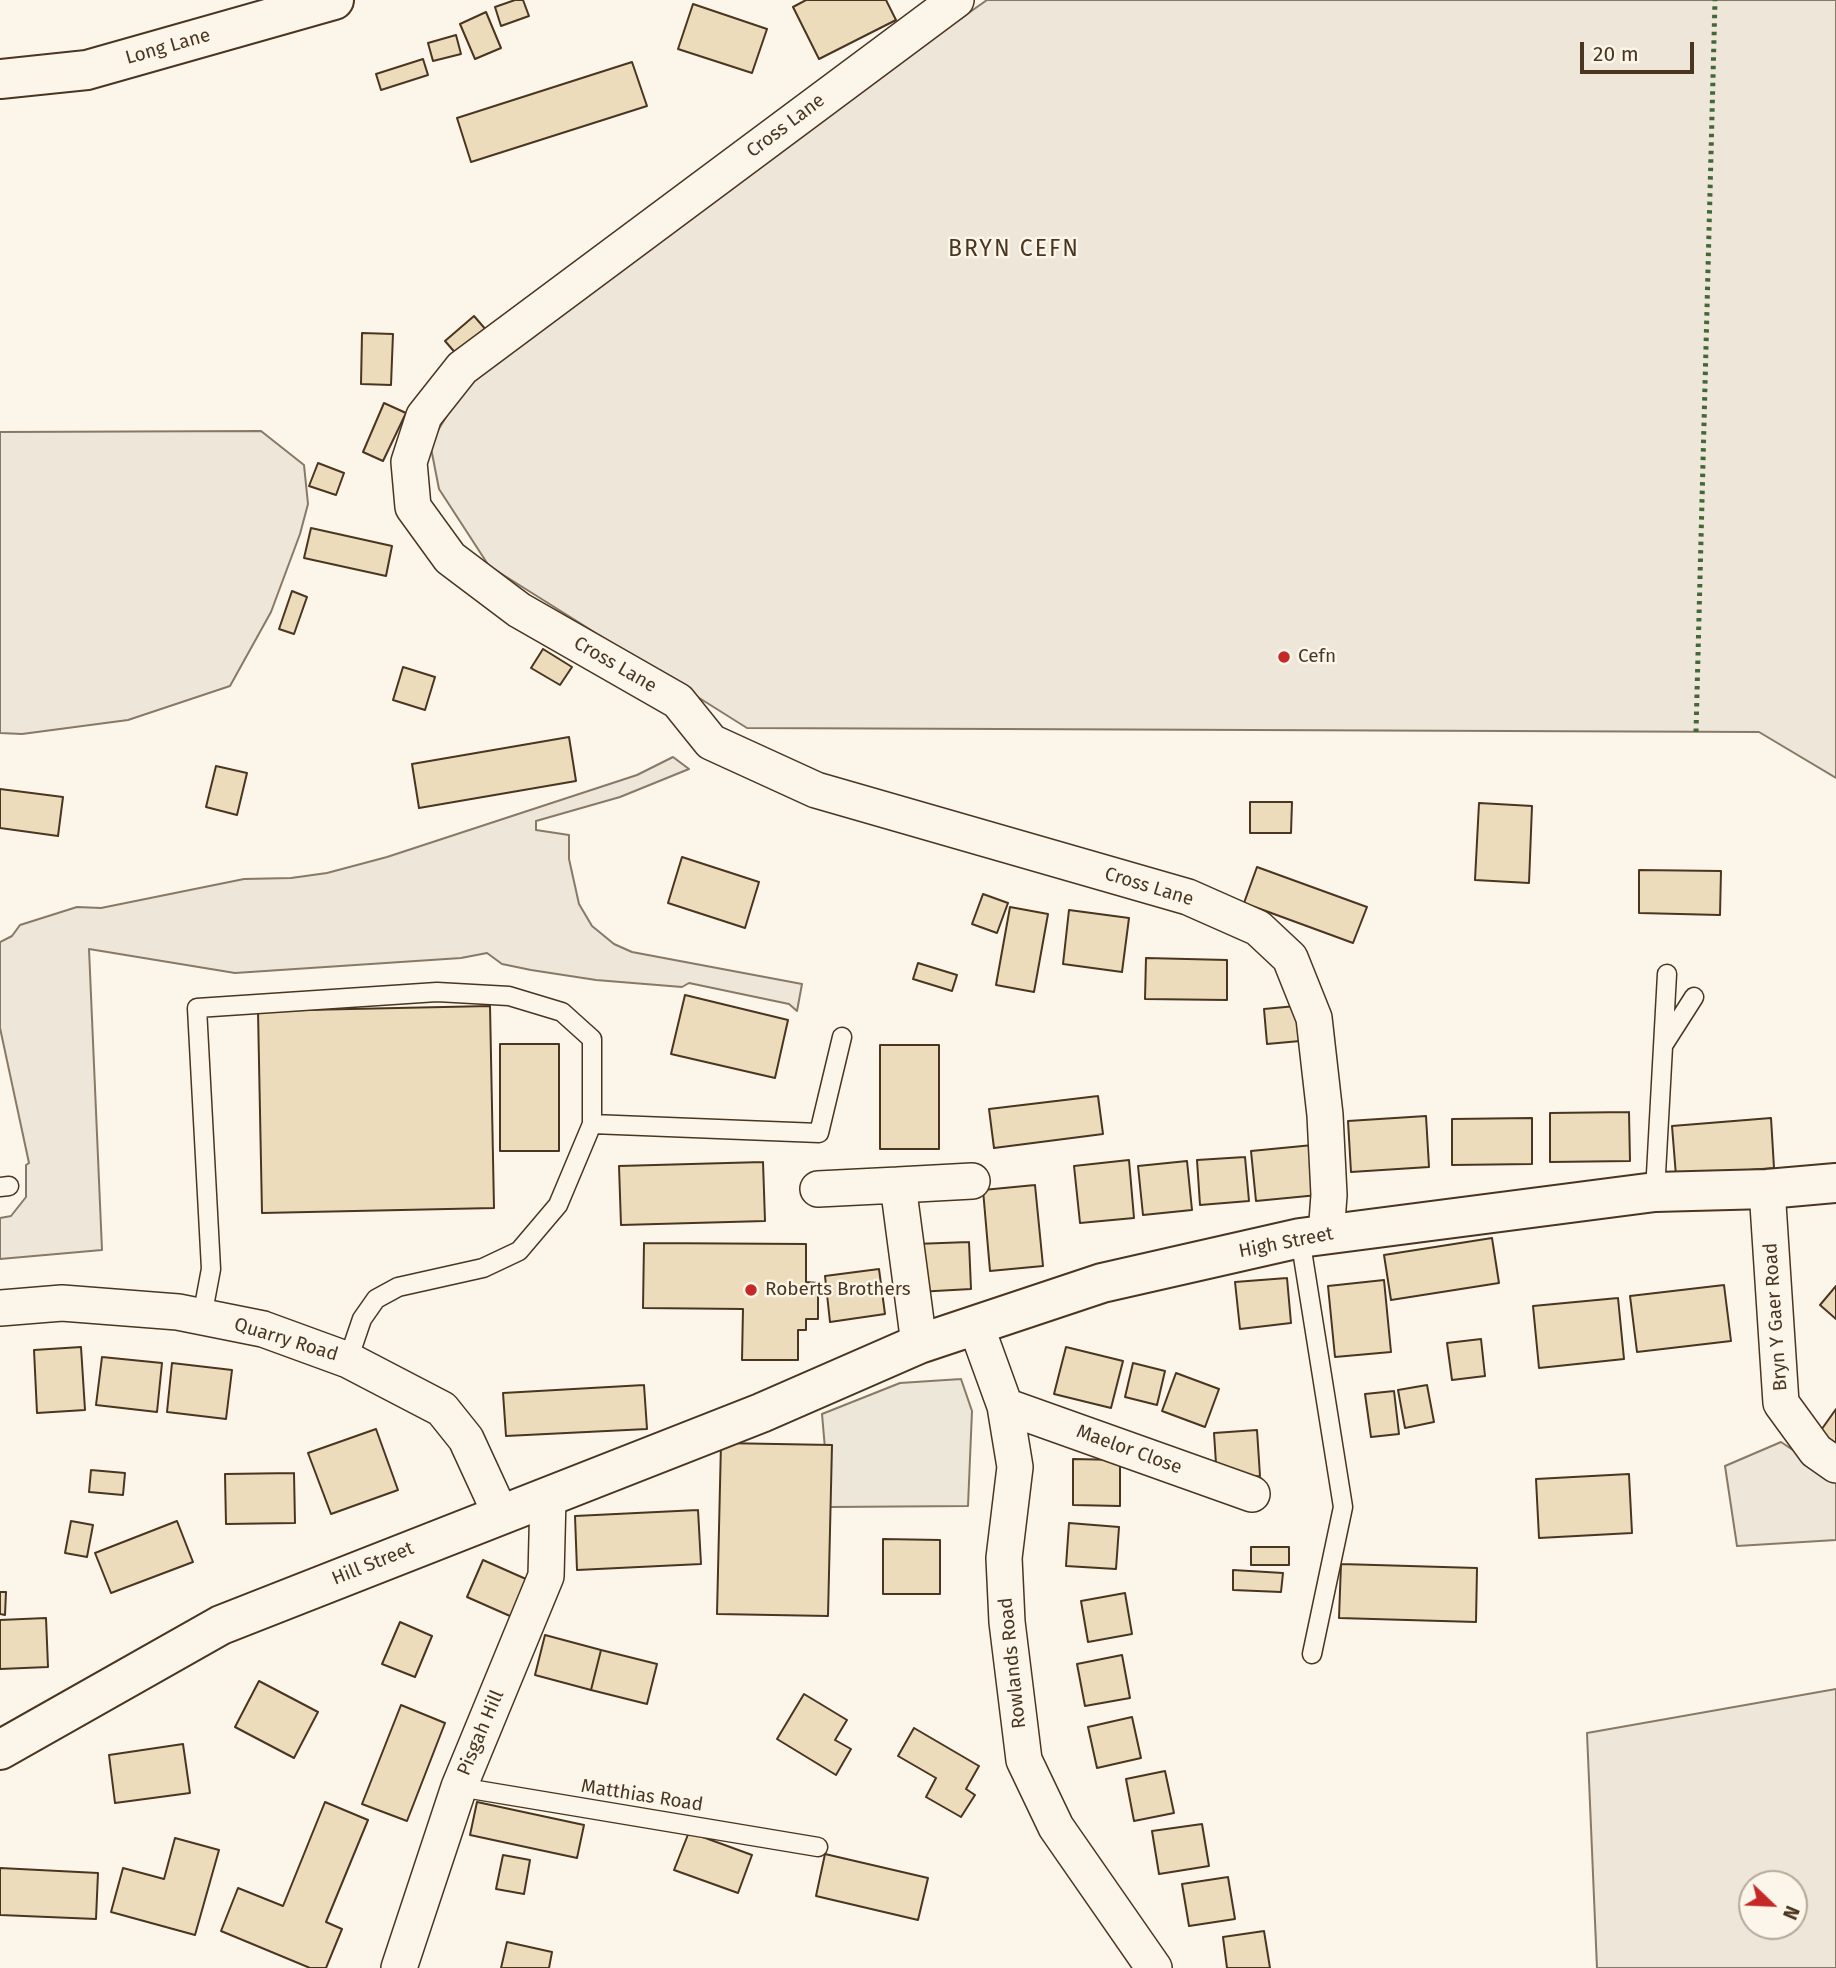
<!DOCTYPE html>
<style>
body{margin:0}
#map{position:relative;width:1836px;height:1968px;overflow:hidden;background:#fbf6e9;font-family:"Fira Sans",sans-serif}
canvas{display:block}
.north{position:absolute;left:1738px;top:1870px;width:70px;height:70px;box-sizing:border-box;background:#fbf6e9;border:2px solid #b4a999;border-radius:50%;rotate:113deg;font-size:19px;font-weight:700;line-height:28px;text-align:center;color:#4a3520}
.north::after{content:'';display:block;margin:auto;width:24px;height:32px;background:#c62828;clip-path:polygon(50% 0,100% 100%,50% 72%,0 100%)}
.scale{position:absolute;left:1580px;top:42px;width:114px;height:32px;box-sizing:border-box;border:4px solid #4a3520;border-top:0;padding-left:9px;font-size:21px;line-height:24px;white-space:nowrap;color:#4a3520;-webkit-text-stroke:5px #fbf6e9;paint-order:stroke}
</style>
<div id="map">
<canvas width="1836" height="1968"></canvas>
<div class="north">N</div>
<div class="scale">20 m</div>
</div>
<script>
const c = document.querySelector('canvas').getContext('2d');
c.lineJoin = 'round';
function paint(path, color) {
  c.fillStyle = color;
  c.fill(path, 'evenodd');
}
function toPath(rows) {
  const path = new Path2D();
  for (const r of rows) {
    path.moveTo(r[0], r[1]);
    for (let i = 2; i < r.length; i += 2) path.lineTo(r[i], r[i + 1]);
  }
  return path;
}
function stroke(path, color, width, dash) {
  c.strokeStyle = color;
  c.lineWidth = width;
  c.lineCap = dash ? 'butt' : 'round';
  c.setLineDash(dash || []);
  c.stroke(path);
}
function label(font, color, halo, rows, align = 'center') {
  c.font = font + ' "Fira Sans",sans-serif';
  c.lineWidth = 5;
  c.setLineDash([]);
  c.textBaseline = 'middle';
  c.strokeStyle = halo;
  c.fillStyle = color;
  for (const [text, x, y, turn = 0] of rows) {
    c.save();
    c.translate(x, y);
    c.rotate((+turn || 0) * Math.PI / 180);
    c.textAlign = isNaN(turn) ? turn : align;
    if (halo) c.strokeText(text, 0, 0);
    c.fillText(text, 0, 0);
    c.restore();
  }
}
const green = toPath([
 [987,0,1836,0,1836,778,1759,732,747,728,489,566,439,489,430,443,463,390,642,243,987,0],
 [261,431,304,465,308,504,300,534,271,612,230,686,128,720,22,734,0,733,0,432,261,431],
 [673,757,689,769,620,797,536,821,536,830,569,835,569,859,579,904,592,926,614,944,632,952,802,984,797,1011,789,1004,689,983,682,987,596,980,531,970,502,964,487,953,461,958,235,973,89,949,102,1250,0,1259,0,1218,11,1216,26,1197,26,1165,29,1163,0,1028,0,942,12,936,20,925,77,907,101,908,244,879,291,878,327,873,387,857,637,775,673,757],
 [1781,1442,1836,1479,1836,1540,1737,1546,1725,1466,1781,1442],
 [1836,1689,1836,1968,1597,1968,1587,1733,1836,1689],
 [1752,1884,1794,1884,1794,1926,1752,1926,1752,1884]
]);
const parking = toPath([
 [961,1379,972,1411,968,1506,830,1507,822,1414,900,1383,961,1379]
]);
const building = toPath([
 [515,0,523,0,529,16,501,26,495,7,515,0],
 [806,0,886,0,896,20,819,59,793,7,806,0],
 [693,4,767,29,752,73,678,49,693,4],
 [486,12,501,48,475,59,460,24,486,12],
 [456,35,461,54,433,61,428,43,456,35],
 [423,59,428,75,381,90,376,74,423,59],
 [632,62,647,106,471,162,457,118,632,62],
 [474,316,487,331,458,356,445,341,474,316],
 [362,333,393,334,391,385,361,384,362,333],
 [384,403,406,413,383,461,363,452,384,403],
 [318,463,344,473,336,495,309,486,318,463],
 [311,528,392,546,386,576,304,558,311,528],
 [292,591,307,597,294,634,279,629,292,591],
 [543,649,572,667,560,685,531,668,543,649],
 [403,667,435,677,425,710,393,700,403,667],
 [569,737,576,781,419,808,412,764,569,737],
 [216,766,247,773,237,815,206,807,216,766],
 [0,789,63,797,58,836,0,828,0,789],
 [1250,802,1292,802,1291,833,1250,833,1250,802],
 [1479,803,1532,806,1529,883,1475,880,1479,803],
 [682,857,759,882,745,928,668,903,682,857],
 [1257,867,1367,907,1353,943,1244,903,1257,867],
 [1639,870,1721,871,1720,915,1639,913,1639,870],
 [983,894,1008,903,997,933,972,924,983,894],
 [1010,907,1048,914,1034,992,996,985,1010,907],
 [1069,910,1129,918,1122,972,1063,964,1069,910],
 [1146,958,1227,960,1227,1000,1145,999,1146,958],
 [918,963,957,975,952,991,913,979,918,963],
 [685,995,788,1020,775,1078,671,1054,685,995],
 [490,1006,494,1208,262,1213,258,1011,490,1006],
 [1296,1006,1300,1041,1267,1044,1264,1009,1296,1006],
 [500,1044,559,1044,559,1151,500,1151,500,1044],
 [880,1045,939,1045,939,1149,880,1149,880,1045],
 [1098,1096,1103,1134,994,1148,989,1109,1098,1096],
 [1629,1112,1630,1161,1550,1162,1550,1113,1629,1112],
 [1426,1116,1429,1167,1351,1172,1348,1121,1426,1116],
 [1532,1118,1532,1164,1452,1165,1452,1119,1532,1118],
 [1771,1118,1774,1168,1676,1176,1672,1126,1771,1118],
 [1313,1145,1318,1195,1256,1201,1251,1151,1313,1145],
 [1245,1157,1249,1201,1200,1205,1197,1160,1245,1157],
 [1129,1160,1134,1218,1080,1223,1074,1166,1129,1160],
 [1187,1161,1192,1210,1143,1215,1138,1166,1187,1161],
 [763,1162,765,1221,621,1225,619,1166,763,1162],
 [1035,1185,1043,1266,990,1271,983,1190,1035,1185],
 [1492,1238,1499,1283,1391,1300,1384,1255,1492,1238],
 [969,1242,971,1289,917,1292,915,1244,969,1242],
 [644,1243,806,1244,806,1282,818,1283,818,1319,806,1319,806,1330,798,1330,798,1360,742,1360,743,1309,643,1308,644,1243],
 [879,1269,885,1314,830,1322,825,1276,879,1269],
 [1287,1278,1291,1323,1240,1329,1235,1282,1287,1278],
 [1384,1280,1391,1352,1335,1357,1328,1286,1384,1280],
 [1724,1285,1731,1341,1637,1352,1630,1296,1724,1285],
 [1836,1286,1836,1319,1820,1305,1836,1286],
 [1618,1298,1624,1359,1539,1368,1533,1306,1618,1298],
 [1481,1339,1485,1376,1452,1380,1447,1343,1481,1339],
 [81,1347,85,1410,37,1413,34,1350,81,1347],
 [1066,1347,1123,1361,1111,1408,1054,1394,1066,1347],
 [102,1357,162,1363,157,1412,96,1405,102,1357],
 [172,1363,232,1370,226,1419,167,1412,172,1363],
 [1133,1363,1165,1371,1157,1405,1125,1397,1133,1363],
 [1176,1373,1219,1389,1205,1427,1162,1411,1176,1373],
 [644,1385,647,1429,506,1436,503,1393,644,1385],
 [1427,1385,1434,1422,1405,1428,1398,1390,1427,1385],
 [1394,1391,1399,1434,1371,1437,1365,1394,1394,1391],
 [1836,1409,1836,1446,1819,1433,1836,1409],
 [376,1429,398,1490,331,1514,308,1453,376,1429],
 [1257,1430,1260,1476,1217,1479,1214,1433,1257,1430],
 [721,1443,832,1445,828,1616,717,1614,721,1443],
 [1073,1459,1120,1460,1120,1506,1073,1505,1073,1459],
 [91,1470,125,1473,123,1495,89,1492,91,1470],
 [294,1473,295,1523,226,1524,225,1474,294,1473],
 [1629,1474,1632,1533,1539,1538,1536,1479,1629,1474],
 [698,1510,701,1564,577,1570,575,1516,698,1510],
 [71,1521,93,1525,87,1557,65,1553,71,1521],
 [177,1521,193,1562,111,1593,95,1553,177,1521],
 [1069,1523,1119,1527,1116,1569,1066,1566,1069,1523],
 [883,1539,940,1540,940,1594,883,1594,883,1539],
 [1251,1547,1289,1547,1289,1565,1251,1565,1251,1547],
 [483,1560,535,1583,519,1620,467,1597,483,1560],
 [1341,1564,1477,1568,1476,1622,1339,1618,1341,1564],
 [1233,1570,1283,1573,1281,1592,1233,1590,1233,1570],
 [0,1592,6,1592,5,1615,0,1614,0,1592],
 [1125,1593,1132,1634,1088,1642,1081,1601,1125,1593],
 [46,1618,48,1667,0,1669,0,1620,46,1618],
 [400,1622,432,1636,415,1677,382,1664,400,1622],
 [545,1635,601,1650,591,1690,535,1675,545,1635],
 [601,1650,657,1664,647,1704,591,1690,601,1650],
 [1122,1655,1130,1698,1085,1706,1077,1664,1122,1655],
 [259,1681,318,1712,294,1758,235,1727,259,1681],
 [804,1694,847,1720,835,1740,851,1749,836,1775,777,1739,804,1694],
 [401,1705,445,1723,407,1821,362,1804,401,1705],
 [1132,1717,1141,1758,1097,1768,1088,1727,1132,1717],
 [914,1728,979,1766,966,1789,975,1795,961,1817,926,1797,936,1778,898,1756,914,1728],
 [183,1744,190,1793,115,1803,109,1755,183,1744],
 [1165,1771,1174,1813,1134,1821,1126,1779,1165,1771],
 [325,1802,368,1820,326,1922,342,1929,326,1968,310,1968,221,1931,238,1888,283,1906,325,1802],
 [477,1802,584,1825,577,1858,470,1835,477,1802],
 [1202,1824,1209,1866,1159,1874,1152,1831,1202,1824],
 [689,1832,752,1855,738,1893,674,1870,689,1832],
 [175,1838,219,1850,195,1935,111,1912,123,1868,164,1879,175,1838],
 [825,1854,928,1878,918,1920,816,1896,825,1854],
 [503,1855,530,1860,524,1894,496,1889,503,1855],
 [0,1868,98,1873,96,1919,0,1915,0,1868],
 [1228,1877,1235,1919,1189,1926,1182,1884,1228,1877],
 [1264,1931,1270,1968,1227,1968,1223,1937,1264,1931],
 [507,1942,552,1952,549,1968,501,1968,507,1942]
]);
const lane = toPath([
 [1664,1044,1694,997],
 [592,1124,819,1133,842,1037],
 [0,1187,9,1186],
 [1655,1192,1667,974],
 [1300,1238,1343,1507,1312,1654],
 [202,1317,211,1269,197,1008,437,992,509,996,562,1012,592,1039,592,1124,558,1205,519,1251,483,1268,398,1287,376,1299,362,1319,348,1360],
 [459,1787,818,1847]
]);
const street = toPath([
 [956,0,462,368,424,416,409,462,413,507,450,558,519,610,678,701,711,742,816,790,1188,897,1258,928,1290,958,1314,1018,1325,1115,1329,1195,1326,1235],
 [818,1189,898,1185],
 [1767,1189,1781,1403,1816,1451,1836,1465],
 [0,1308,62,1303,178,1312,263,1329,348,1360,442,1409,466,1439,500,1513],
 [976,1326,1005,1406,1015,1467,1004,1558,1007,1622,1024,1760,1056,1827,1154,1968],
 [919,1344,898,1185,972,1181],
 [1005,1406,1252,1494],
 [399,1968,459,1787,546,1576,548,1498]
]);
const secondary = toPath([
 [0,79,87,70,334,0],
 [0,1750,221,1625,761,1413,919,1344,1102,1283,1300,1238,1655,1192,1767,1189,1836,1183]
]);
const hedge = toPath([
 [1696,732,1715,0]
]);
const markers = [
 [1284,657,7,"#c62828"],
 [751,1290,7,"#c62828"]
];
const streetNames = [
 ["Long Lane",168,47,-16],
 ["Cross Lane",786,126,-37],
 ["Cross Lane",615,665,30],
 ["Cross Lane",1149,887,17],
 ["High Street",1286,1243,-11],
 ["Bryn Y Gaer Road",1776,1317,-94],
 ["Quarry Road",286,1340,17],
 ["Maelor Close",1129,1450,20],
 ["Hill Street",373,1564,-22],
 ["Rowlands Road",1013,1663,-96],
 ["Pisgah Hill",481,1733,-67],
 ["Matthias Road",642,1796,9]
];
const poiNames = [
 ["Cefn",1298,657],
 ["Roberts Brothers",765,1290]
];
const quarterNames = [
 ["BRYN CEFN",1014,250]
];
paint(green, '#ede6d9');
stroke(green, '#887966', 2);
paint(parking, '#ede7d9');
stroke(parking, '#887966', 2);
paint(building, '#ecdcbc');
stroke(building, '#4a3520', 2);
stroke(lane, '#4a3520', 21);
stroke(street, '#4a3520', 38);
stroke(secondary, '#4a3520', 42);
stroke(lane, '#fbf6e9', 18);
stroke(street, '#fbf6e9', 35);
stroke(secondary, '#fbf6e9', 38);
stroke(hedge, '#436837', 5, [3.5, 5]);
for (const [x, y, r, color] of markers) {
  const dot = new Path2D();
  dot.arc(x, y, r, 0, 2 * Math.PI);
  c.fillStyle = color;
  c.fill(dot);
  stroke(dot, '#fbf6e9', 2.5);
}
label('19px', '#4a3520', '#fbf6e9', streetNames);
label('19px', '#4a3520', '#fbf6e9', poiNames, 'left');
c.letterSpacing = '2px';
label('23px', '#4a3520', '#fbf6e9', quarterNames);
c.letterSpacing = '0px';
</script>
